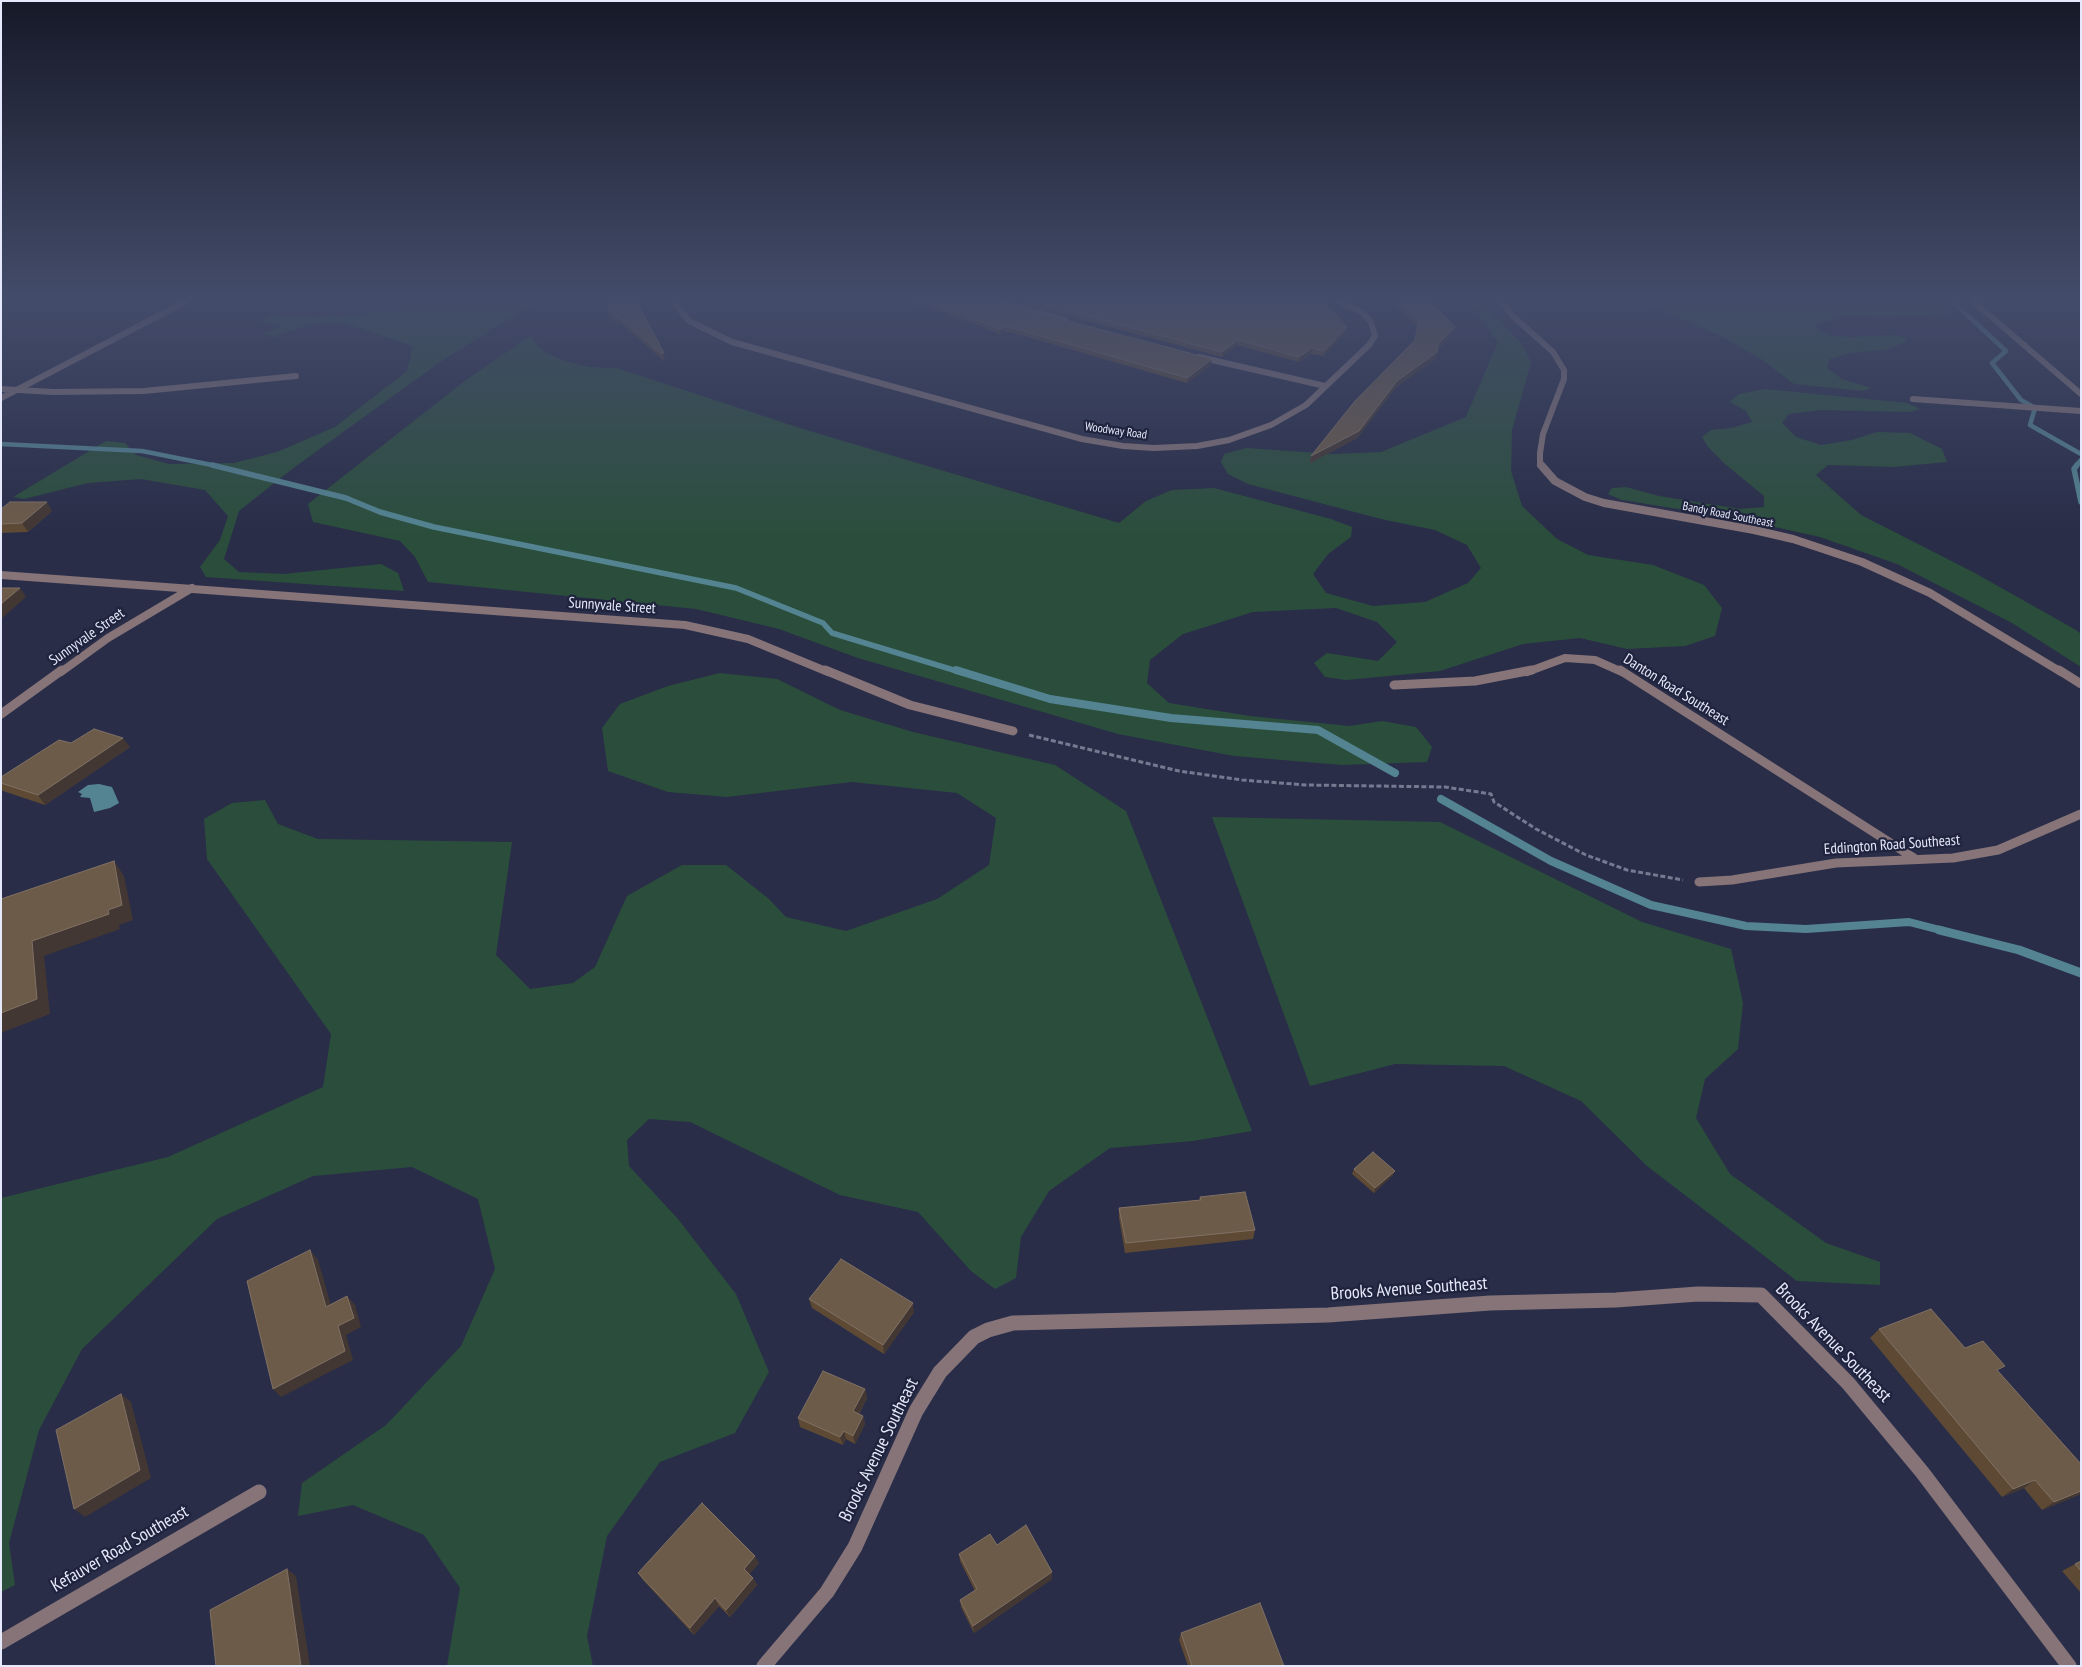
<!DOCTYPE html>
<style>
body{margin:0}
#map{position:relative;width:2082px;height:1667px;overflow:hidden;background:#292d48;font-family:"PT Sans Narrow",sans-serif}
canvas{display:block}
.frame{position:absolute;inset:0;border:2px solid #e5e9fb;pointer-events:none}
</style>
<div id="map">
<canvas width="2082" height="1667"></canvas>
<div class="frame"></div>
</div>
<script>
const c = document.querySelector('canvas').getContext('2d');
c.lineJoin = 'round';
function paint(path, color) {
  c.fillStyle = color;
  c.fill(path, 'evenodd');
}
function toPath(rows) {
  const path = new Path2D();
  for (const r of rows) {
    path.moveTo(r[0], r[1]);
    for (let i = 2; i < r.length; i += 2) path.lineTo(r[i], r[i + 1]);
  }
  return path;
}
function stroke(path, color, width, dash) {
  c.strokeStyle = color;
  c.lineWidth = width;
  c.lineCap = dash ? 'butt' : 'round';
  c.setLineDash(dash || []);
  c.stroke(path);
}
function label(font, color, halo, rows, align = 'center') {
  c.font = font + ' "PT Sans Narrow",sans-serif';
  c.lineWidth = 4.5;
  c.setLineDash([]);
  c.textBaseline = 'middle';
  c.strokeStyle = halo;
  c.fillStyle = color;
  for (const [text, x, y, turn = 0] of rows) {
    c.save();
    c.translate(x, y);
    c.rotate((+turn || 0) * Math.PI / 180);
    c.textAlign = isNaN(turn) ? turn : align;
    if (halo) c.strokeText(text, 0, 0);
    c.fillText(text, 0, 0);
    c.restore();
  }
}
const green = toPath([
 [444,302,536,302,440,362,292,469,239,511,224,559,239,572,284,574,381,564,398,573,404,591,206,577,200,567,220,540,228,516,205,490,141,479,88,483,24,499,13,497,106,441,125,443,136,455,169,464,234,463,277,452,335,427,407,371,413,346,344,323,310,324,274,337,263,334,283,325,262,323,270,315,316,317,354,315],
 [1469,302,1482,302,1521,343,1531,362,1512,430,1511,471,1522,506,1557,539,1588,555,1653,565,1704,585,1722,608,1715,636,1685,646,1627,649,1580,638,1523,644,1440,671,1346,680,1325,677,1314,663,1327,653,1378,661,1397,642,1377,622,1336,608,1253,612,1183,634,1150,660,1147,683,1169,703,1250,716,1349,726,1382,721,1416,727,1432,747,1427,762,1342,765,1234,756,1118,734,858,658,779,629,696,609,428,582,415,557,400,541,313,522,308,504,466,380,530,336,544,352,565,361,589,367,617,368,803,429,1119,523,1146,501,1172,490,1214,488,1331,519,1352,527,1351,537,1328,554,1313,574,1326,593,1373,606,1425,602,1468,583,1481,568,1467,545,1435,530,1381,519,1248,484,1228,474,1221,462,1224,454,1246,448,1333,454,1381,452,1466,417,1498,342],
 [1645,302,1935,302,1949,314,1888,317,1845,315,1815,325,1821,332,1832,336,1850,337,1894,335,1905,337,1906,342,1885,350,1850,353,1830,359,1827,368,1842,379,1871,388,1864,391,1794,384,1764,361,1727,339],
 [1765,389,1907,403,1920,409,1910,412,1821,410,1789,414,1782,423,1796,437,1821,445,1852,440,1877,432,1910,433,1942,449,1947,462,1894,467,1828,465,1816,475,1861,515,1973,572,2076,630,2081,634,2081,667,2012,623,1897,564,1820,537,1734,518,1622,500,1608,494,1612,488,1626,487,1659,496,1740,509,1764,507,1764,496,1725,464,1708,447,1702,437,1711,430,1731,428,1752,422,1746,411,1730,402,1739,394],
 [720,673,777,679,840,710,913,732,1055,765,1126,811,1252,1131,1193,1141,1110,1148,1049,1191,1021,1237,1016,1278,995,1289,971,1271,918,1212,840,1195,690,1122,649,1119,627,1140,629,1166,678,1219,736,1294,769,1372,735,1433,660,1462,607,1536,587,1636,593,1666,447,1666,460,1588,424,1535,353,1505,298,1516,302,1483,386,1425,461,1346,495,1269,478,1199,412,1167,313,1176,217,1219,82,1349,39,1430,9,1543,15,1585,1,1592,1,1198,168,1157,323,1087,331,1034,207,859,204,819,232,803,265,800,278,824,318,839,512,842,496,955,530,989,573,983,595,967,627,896,682,865,726,865,769,899,786,917,846,931,937,899,989,865,996,818,957,793,852,782,727,797,668,792,608,771,602,728,620,704,668,686],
 [1212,817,1440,822,1642,922,1731,949,1743,1003,1738,1049,1705,1079,1696,1118,1730,1174,1826,1243,1880,1262,1880,1285,1797,1281,1647,1166,1581,1101,1504,1066,1395,1064,1310,1086]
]);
const water = toPath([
 [99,784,112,787,119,803,110,808,94,812,90,798,80,797,82,794,78,792,88,785]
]);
const streamFar3 = toPath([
 [1953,302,2006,351,1992,363,2021,400,2035,408,2030,425,2081,454],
 [1,444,142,451,217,466],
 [2076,466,2081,460]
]);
const streamFar2 = toPath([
 [212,465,346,498,380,512,434,527,736,588,823,623,832,633,960,672],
 [2077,465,2074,469,2081,502]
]);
const streamFar1 = toPath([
 [956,670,1050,699,1171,718,1318,730,1395,773],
 [1441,799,1551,861,1651,905,1746,926,1806,929,1909,922,1944,931]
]);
const stream = toPath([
 [1939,930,2019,950,2081,973]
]);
const path = toPath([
 [1029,735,1179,771,1242,780,1306,785,1445,787,1491,794,1494,802,1536,829,1586,855,1627,870,1683,880]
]);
const minorFar3 = toPath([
 [674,302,689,321,732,342,1082,439,1123,446,1154,448,1197,446,1229,440,1271,425,1306,405,1369,345,1375,336,1371,322,1362,312,1339,302],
 [998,302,1065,320],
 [1199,357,1325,386],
 [1,389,53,392,144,391,296,376],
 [1,398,185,302],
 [1913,399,2081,411]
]);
const minorFar2 = toPath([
 [1,575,685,625,748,639,828,672],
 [61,672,108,638,192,588],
 [1527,672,1565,658,1595,660,1622,672]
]);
const minorFar1 = toPath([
 [825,670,910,705,1013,731],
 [1620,670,1914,858],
 [1394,685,1475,681,1532,670],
 [1,714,62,670],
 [1699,882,1732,880,1836,863,1953,858,1998,850,2081,814]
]);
const minor = toPath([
 [1,1642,259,1492],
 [764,1666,827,1592,855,1547,916,1411,940,1372,974,1337,988,1330,1013,1323,1328,1315,1490,1303,1616,1300,1698,1294,1761,1295,1848,1383,1922,1472,2069,1666]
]);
const tertiaryFar2 = toPath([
 [1501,302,1513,316,1553,352,1564,370,1564,379,1543,434,1540,453,1540,463,1542,466],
 [1974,302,2081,394]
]);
const tertiaryFar1 = toPath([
 [1541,465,1555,481,1585,497,1604,503,1754,530,1793,539,1862,562,1930,593,2061,672]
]);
const tertiary = toPath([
 [2059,670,2081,684]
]);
const wall = toPath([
 [637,302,665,360,664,361,622,324,617,325,613,318,610,319,609,312],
 [904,302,997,302,1211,365,1187,383,1014,333,1004,332,1000,334,926,305,921,307],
 [1016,302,1324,302,1346,332,1324,356,1311,354,1299,362,1237,345,1222,357],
 [1393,302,1427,302,1453,333,1437,350,1436,359,1396,387,1357,438,1310,463,1311,456,1415,341,1417,326],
 [1,509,52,511,28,532,1,533],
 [71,743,130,747,45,805,3,791,1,789,1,777],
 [1354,1169,1393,1175,1374,1193,1352,1174],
 [1200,1197,1255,1230,1253,1239,1125,1253,1119,1218,1119,1208,1199,1200],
 [809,1299,914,1312,884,1354,812,1308],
 [1879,1329,1999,1372,2081,1494,2042,1510,2024,1488,2002,1497,1870,1338],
 [865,1389,867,1398,859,1414,863,1416,865,1424,855,1444,846,1439,843,1445,800,1427,798,1418],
 [997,1545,1052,1579,974,1633,961,1607,960,1600,975,1591,960,1561,959,1554],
 [2081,1561,2081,1593,2062,1571],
 [759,1563,749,1574,753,1578,757,1585,730,1617,719,1606,694,1635,643,1580,638,1573],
 [1181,1633,1284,1666,1188,1666,1179,1640]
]);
const shadedWall = toPath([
 [921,302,925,302,926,305,921,307],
 [612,311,613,318,610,319,609,312],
 [615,318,620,318,622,324,617,325],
 [1004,327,1004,332,1000,334,1000,329],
 [1347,327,1346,332,1324,356,1324,351],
 [1455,327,1453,333,1437,351,1438,344],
 [1238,340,1237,345,1222,357,1222,352],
 [1312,348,1311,354,1299,362,1299,357],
 [1437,352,1436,359,1396,387,1357,438,1310,463,1311,456,1397,381],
 [664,353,665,360,664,361,662,354],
 [1212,359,1211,365,1187,383,1187,378],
 [47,502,52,511,28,532,22,523],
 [20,588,26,597,1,619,1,604],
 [123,738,130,747,45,805,38,795],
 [114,861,124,876,133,920,119,925,120,929,44,956,50,1014,1,1033,1,1013,32,941,108,910],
 [1395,1171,1393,1175,1374,1193,1375,1188],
 [310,1250,318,1260,334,1316,326,1307],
 [347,1296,355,1305,361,1327,346,1335,353,1360,281,1397,273,1389,338,1326],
 [913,1303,914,1312,884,1354,883,1345],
 [865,1389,867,1398,855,1420,853,1411],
 [121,1394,131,1402,151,1478,85,1517,74,1509],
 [863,1416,865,1424,855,1444,853,1436],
 [844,1431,846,1439,843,1445,840,1437],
 [2035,1480,2024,1488,2002,1497,2013,1489],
 [2081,1491,2081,1494,2042,1510,2054,1502],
 [755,1556,759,1563,748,1576,744,1569],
 [287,1569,296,1576,310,1666,301,1666],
 [1052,1572,1052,1579,974,1633,973,1626],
 [753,1578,757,1585,730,1617,726,1610],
 [715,1598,719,1606,694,1635,690,1628]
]);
const building = toPath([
 [607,302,637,302,664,353,662,354,620,318,615,318,612,311,609,312,607,302],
 [929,302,997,302,1212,359,1187,378,1014,328,1004,327,1000,329,929,302],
 [1035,302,1324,302,1347,327,1324,351,1312,348,1299,357,1238,340,1222,352,1035,302],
 [1400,302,1427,302,1431,303,1455,327,1438,344,1437,352,1397,381,1359,431,1311,456,1355,401,1415,340,1419,320,1400,302],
 [10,502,47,502,22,523,1,524,1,509,10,502],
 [1,588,20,588,1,604,1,588],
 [94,729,123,738,38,795,1,783,1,777,59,740,71,743,94,729],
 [114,861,122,905,108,910,109,914,32,941,37,999,1,1013,1,899,114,861],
 [1373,1152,1395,1171,1375,1188,1354,1169,1373,1152],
 [1245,1192,1255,1230,1126,1243,1119,1208,1201,1200,1200,1197,1245,1192],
 [310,1250,326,1307,347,1296,354,1318,338,1326,345,1351,273,1389,247,1281,310,1250],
 [841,1259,913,1303,883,1345,809,1299,841,1259],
 [1931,1309,1965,1348,1983,1341,2005,1366,1997,1370,2081,1464,2081,1491,2054,1502,2035,1480,2013,1489,1879,1329,1931,1309],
 [823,1371,865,1389,853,1411,863,1416,853,1436,844,1431,840,1437,798,1418,823,1371],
 [121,1394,140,1470,74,1509,56,1430,121,1394],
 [702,1503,755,1556,744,1569,753,1578,726,1610,715,1598,690,1628,638,1573,702,1503],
 [1026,1525,1052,1572,973,1626,960,1600,977,1589,959,1554,990,1534,997,1545,1026,1525],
 [2081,1561,2081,1571,2075,1564,2081,1561],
 [287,1569,301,1666,216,1666,210,1610,287,1569],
 [1260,1603,1284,1666,1192,1666,1181,1633,1260,1603]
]);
const farStreetnames = [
 ["Woodway Road",1116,431,8],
 ["Bandy Road Southeast",1728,515,11]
];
const streetNames = [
 ["Sunnyvale Street",612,606,4],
 ["Sunnyvale Street",87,637,-35],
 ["Danton Road Southeast",1676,690,32],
 ["Eddington Road Southeast",1892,845,-4]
];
const nearStreetnames = [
 ["Brooks Avenue Southeast",1409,1289,-4],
 ["Brooks Avenue Southeast",1833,1343,46],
 ["Brooks Avenue Southeast",879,1450,-64],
 ["Kefauver Road Southeast",120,1549,-30]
];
paint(green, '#2b4e3c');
paint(water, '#548492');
stroke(streamFar3, '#548492', 4.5);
stroke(streamFar2, '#548492', 5.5);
stroke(streamFar1, '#548492', 8);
stroke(stream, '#548492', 9);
stroke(path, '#767a91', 3, [5, 2.5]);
stroke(minorFar3, '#867479', 6);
stroke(minorFar2, '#867479', 8);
stroke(minorFar1, '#867479', 9);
stroke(minor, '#867479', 15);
stroke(tertiaryFar2, '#867479', 6);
stroke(tertiaryFar1, '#867479', 8);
stroke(tertiary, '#867479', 9);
paint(wall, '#5e4a34');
paint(shadedWall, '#433733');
paint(building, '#6d5b49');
stroke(building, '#807165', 1);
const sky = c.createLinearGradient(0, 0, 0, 535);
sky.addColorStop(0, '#171928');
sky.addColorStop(0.56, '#434c6a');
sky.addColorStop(1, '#434c6a00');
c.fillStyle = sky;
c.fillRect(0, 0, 2082, 535);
label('12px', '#e5e9fb', '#1f233d', farStreetnames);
label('15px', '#e5e9fb', '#1f233d', streetNames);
label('18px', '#e5e9fb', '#1f233d', nearStreetnames);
</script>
